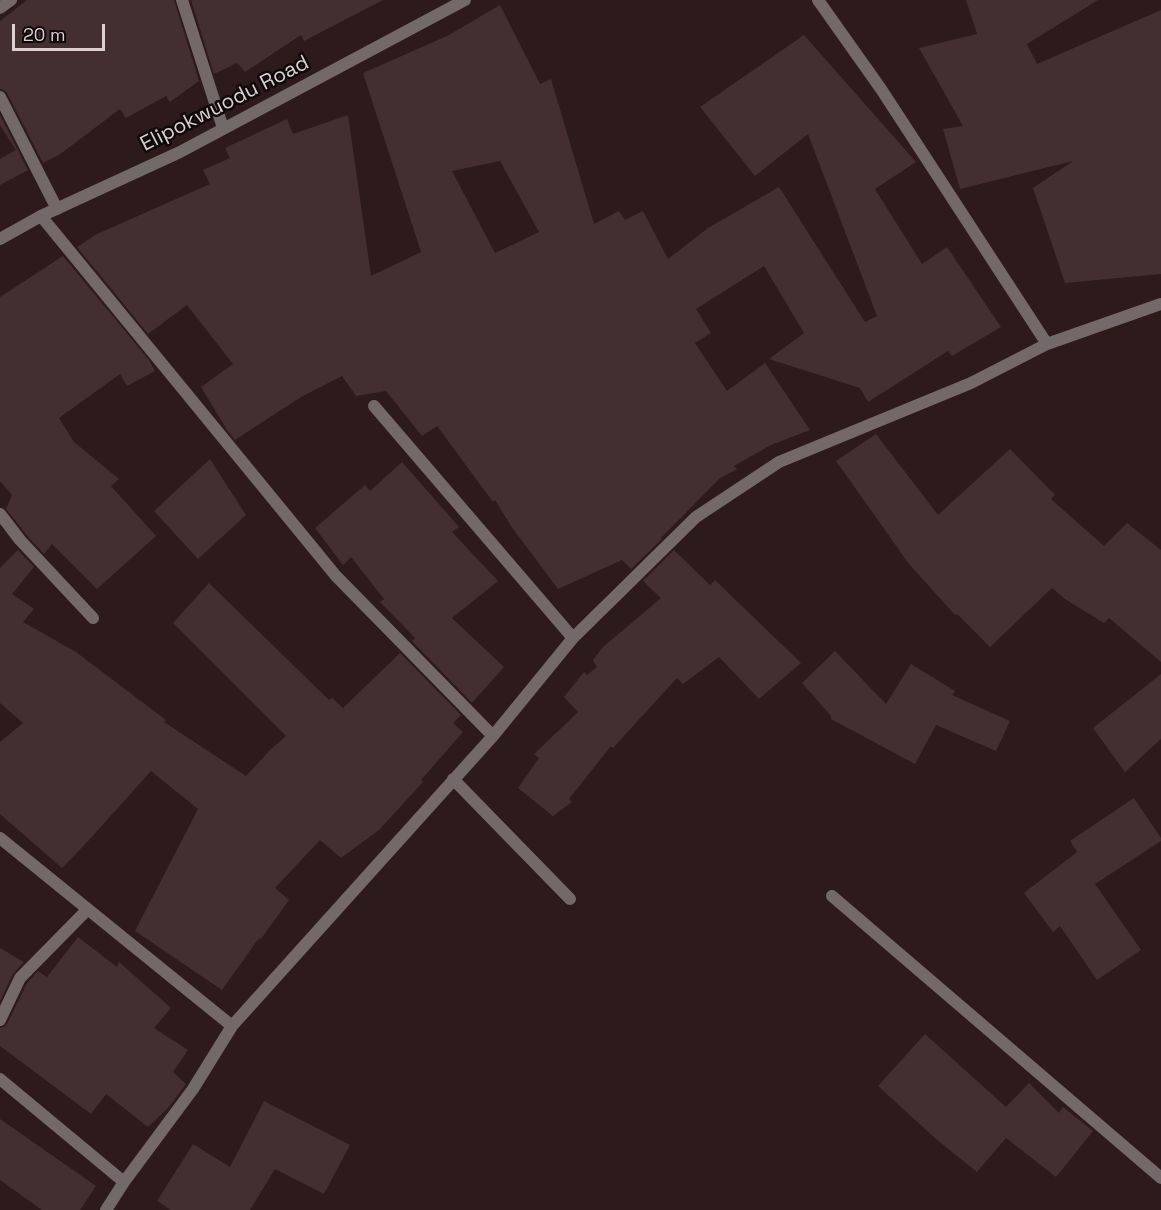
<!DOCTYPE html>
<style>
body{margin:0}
#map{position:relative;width:1161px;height:1210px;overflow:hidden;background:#2d1a1b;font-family:"Space Grotesk",sans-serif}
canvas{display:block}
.scale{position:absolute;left:12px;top:24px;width:93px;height:27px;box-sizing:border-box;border:3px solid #ddd0d1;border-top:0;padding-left:8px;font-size:18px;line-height:21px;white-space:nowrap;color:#ddd0d1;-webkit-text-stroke:4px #0f0808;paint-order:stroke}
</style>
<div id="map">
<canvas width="1161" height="1210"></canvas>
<div class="scale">20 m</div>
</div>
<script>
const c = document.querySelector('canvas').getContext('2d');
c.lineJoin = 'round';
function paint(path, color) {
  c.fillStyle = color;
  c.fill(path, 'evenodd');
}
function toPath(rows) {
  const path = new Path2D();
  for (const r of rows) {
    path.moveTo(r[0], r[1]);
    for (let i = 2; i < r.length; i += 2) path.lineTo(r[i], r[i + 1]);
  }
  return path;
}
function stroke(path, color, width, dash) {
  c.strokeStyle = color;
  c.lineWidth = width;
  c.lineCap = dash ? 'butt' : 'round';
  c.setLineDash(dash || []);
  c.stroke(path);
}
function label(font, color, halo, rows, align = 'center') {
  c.font = font + ' "Space Grotesk",sans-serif';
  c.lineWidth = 5;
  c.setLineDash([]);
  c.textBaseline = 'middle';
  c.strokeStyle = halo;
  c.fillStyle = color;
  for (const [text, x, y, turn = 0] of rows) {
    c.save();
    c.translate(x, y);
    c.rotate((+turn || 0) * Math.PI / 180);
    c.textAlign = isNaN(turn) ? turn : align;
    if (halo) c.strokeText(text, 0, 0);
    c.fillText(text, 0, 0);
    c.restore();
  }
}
const building = toPath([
 [27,0,174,0,199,81,170,102,166,96,126,118,120,109,59,155,43,163,7,93,4,90,0,89,0,21],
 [191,0,383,0,304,41,301,35,245,72,237,63,214,74],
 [966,0,1098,0,1027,44,1037,64,1161,10,1161,274,1065,283,1033,188,1073,161,960,189,943,129,963,126,919,48,977,34],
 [500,5,540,84,551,79,594,224,619,211,625,220,643,211,668,259,708,228,779,187,865,322,877,316,808,134,755,176,700,107,804,35,916,162,875,189,922,264,947,247,1001,327,952,356,948,351,868,402,860,388,769,359,804,333,764,266,696,309,711,333,695,343,727,391,765,363,810,430,771,445,734,466,737,469,719,479,661,538,662,539,631,569,622,560,558,589,511,526,495,500,493,502,437,426,422,436,386,391,356,396,342,376,301,397,235,440,227,430,201,387,233,364,187,305,148,334,77,247,97,234,210,184,203,170,230,158,225,148,287,119,293,134,348,115,371,276,421,252,363,73,447,36],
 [500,161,539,232,495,253,452,171],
 [0,115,28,170,0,185,0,159,16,150,0,125],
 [63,256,149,360,155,371,127,386,120,374,59,418,74,442,119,479,111,486,156,536,97,589,52,544,44,554,29,538,6,509,12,495,0,481,0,297],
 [876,434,938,515,1010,449,1055,495,1051,499,1104,546,1127,523,1161,550,1161,662,1109,618,1104,623,1065,599,1052,588,990,647,957,614,955,615,909,564,836,461],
 [210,459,246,515,198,559,154,511],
 [402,462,459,527,452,532,498,581,452,618,504,667,472,703,412,641,415,638,380,602,384,599,351,557,343,565,315,528,365,485,370,491],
 [18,550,34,567,12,594,34,609,23,622,76,652,166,720,164,722,246,776,270,750,286,736,173,623,209,583,329,700,332,698,343,708,400,653,461,715,453,723,463,732,421,780,423,782,379,830,341,858,320,840,275,888,289,900,261,939,259,938,222,990,135,931,198,809,151,771,90,839,62,868,0,814,0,742,23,723,0,703,0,568],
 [674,550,710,585,715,580,801,663,759,699,719,657,683,684,677,678,613,748,611,746,569,799,572,802,553,816,518,788,539,758,534,754,578,712,564,697,584,672,587,675,597,667,593,660,603,647,661,598,643,581],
 [835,651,886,704,911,664,955,691,952,695,1010,721,996,751,936,725,915,764,831,719,831,716,802,683],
 [1161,674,1161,739,1125,772,1093,728],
 [1134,798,1161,838,1161,841,1095,884,1141,950,1097,980,1060,926,1053,932,1024,893,1077,852,1070,841],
 [78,937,117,967,119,962,171,1008,154,1028,188,1050,173,1072,186,1084,169,1107,148,1127,106,1094,91,1114,0,1046,0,1028,4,1027,7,1024,27,983,38,971,47,977],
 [0,948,24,962,13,974,0,1001],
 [925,1034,1006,1107,1029,1083,1059,1113,1063,1107,1093,1131,1056,1177,1006,1138,977,1172,936,1139,878,1086],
 [264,1101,350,1145,324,1194,275,1169,250,1210,171,1210,157,1201,193,1144,230,1167],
 [0,1119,96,1186,80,1210,42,1210,0,1180]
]);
const minor = toPath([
 [182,0,223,128],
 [818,0,881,89,1047,344],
 [0,8,11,0],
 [0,97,57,209],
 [41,216,336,576,493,736],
 [374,406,573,638],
 [0,514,20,540,93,618],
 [453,779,570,899],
 [0,838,232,1026],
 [832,896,1161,1178],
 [0,1020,20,978,88,909],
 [0,1079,124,1182],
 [106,1210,124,1182,193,1089,232,1026,493,736,573,638,696,517,779,462,971,383,1047,344,1161,304]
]);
const tertiary = toPath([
 [0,239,41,216,180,152,465,0]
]);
const streetNames = [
 ["Elipokwuodu Road",225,104,-27]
];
paint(building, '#432f30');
stroke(minor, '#736969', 12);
stroke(tertiary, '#736969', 12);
label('21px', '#ddd0d1', '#0f0808', streetNames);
</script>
